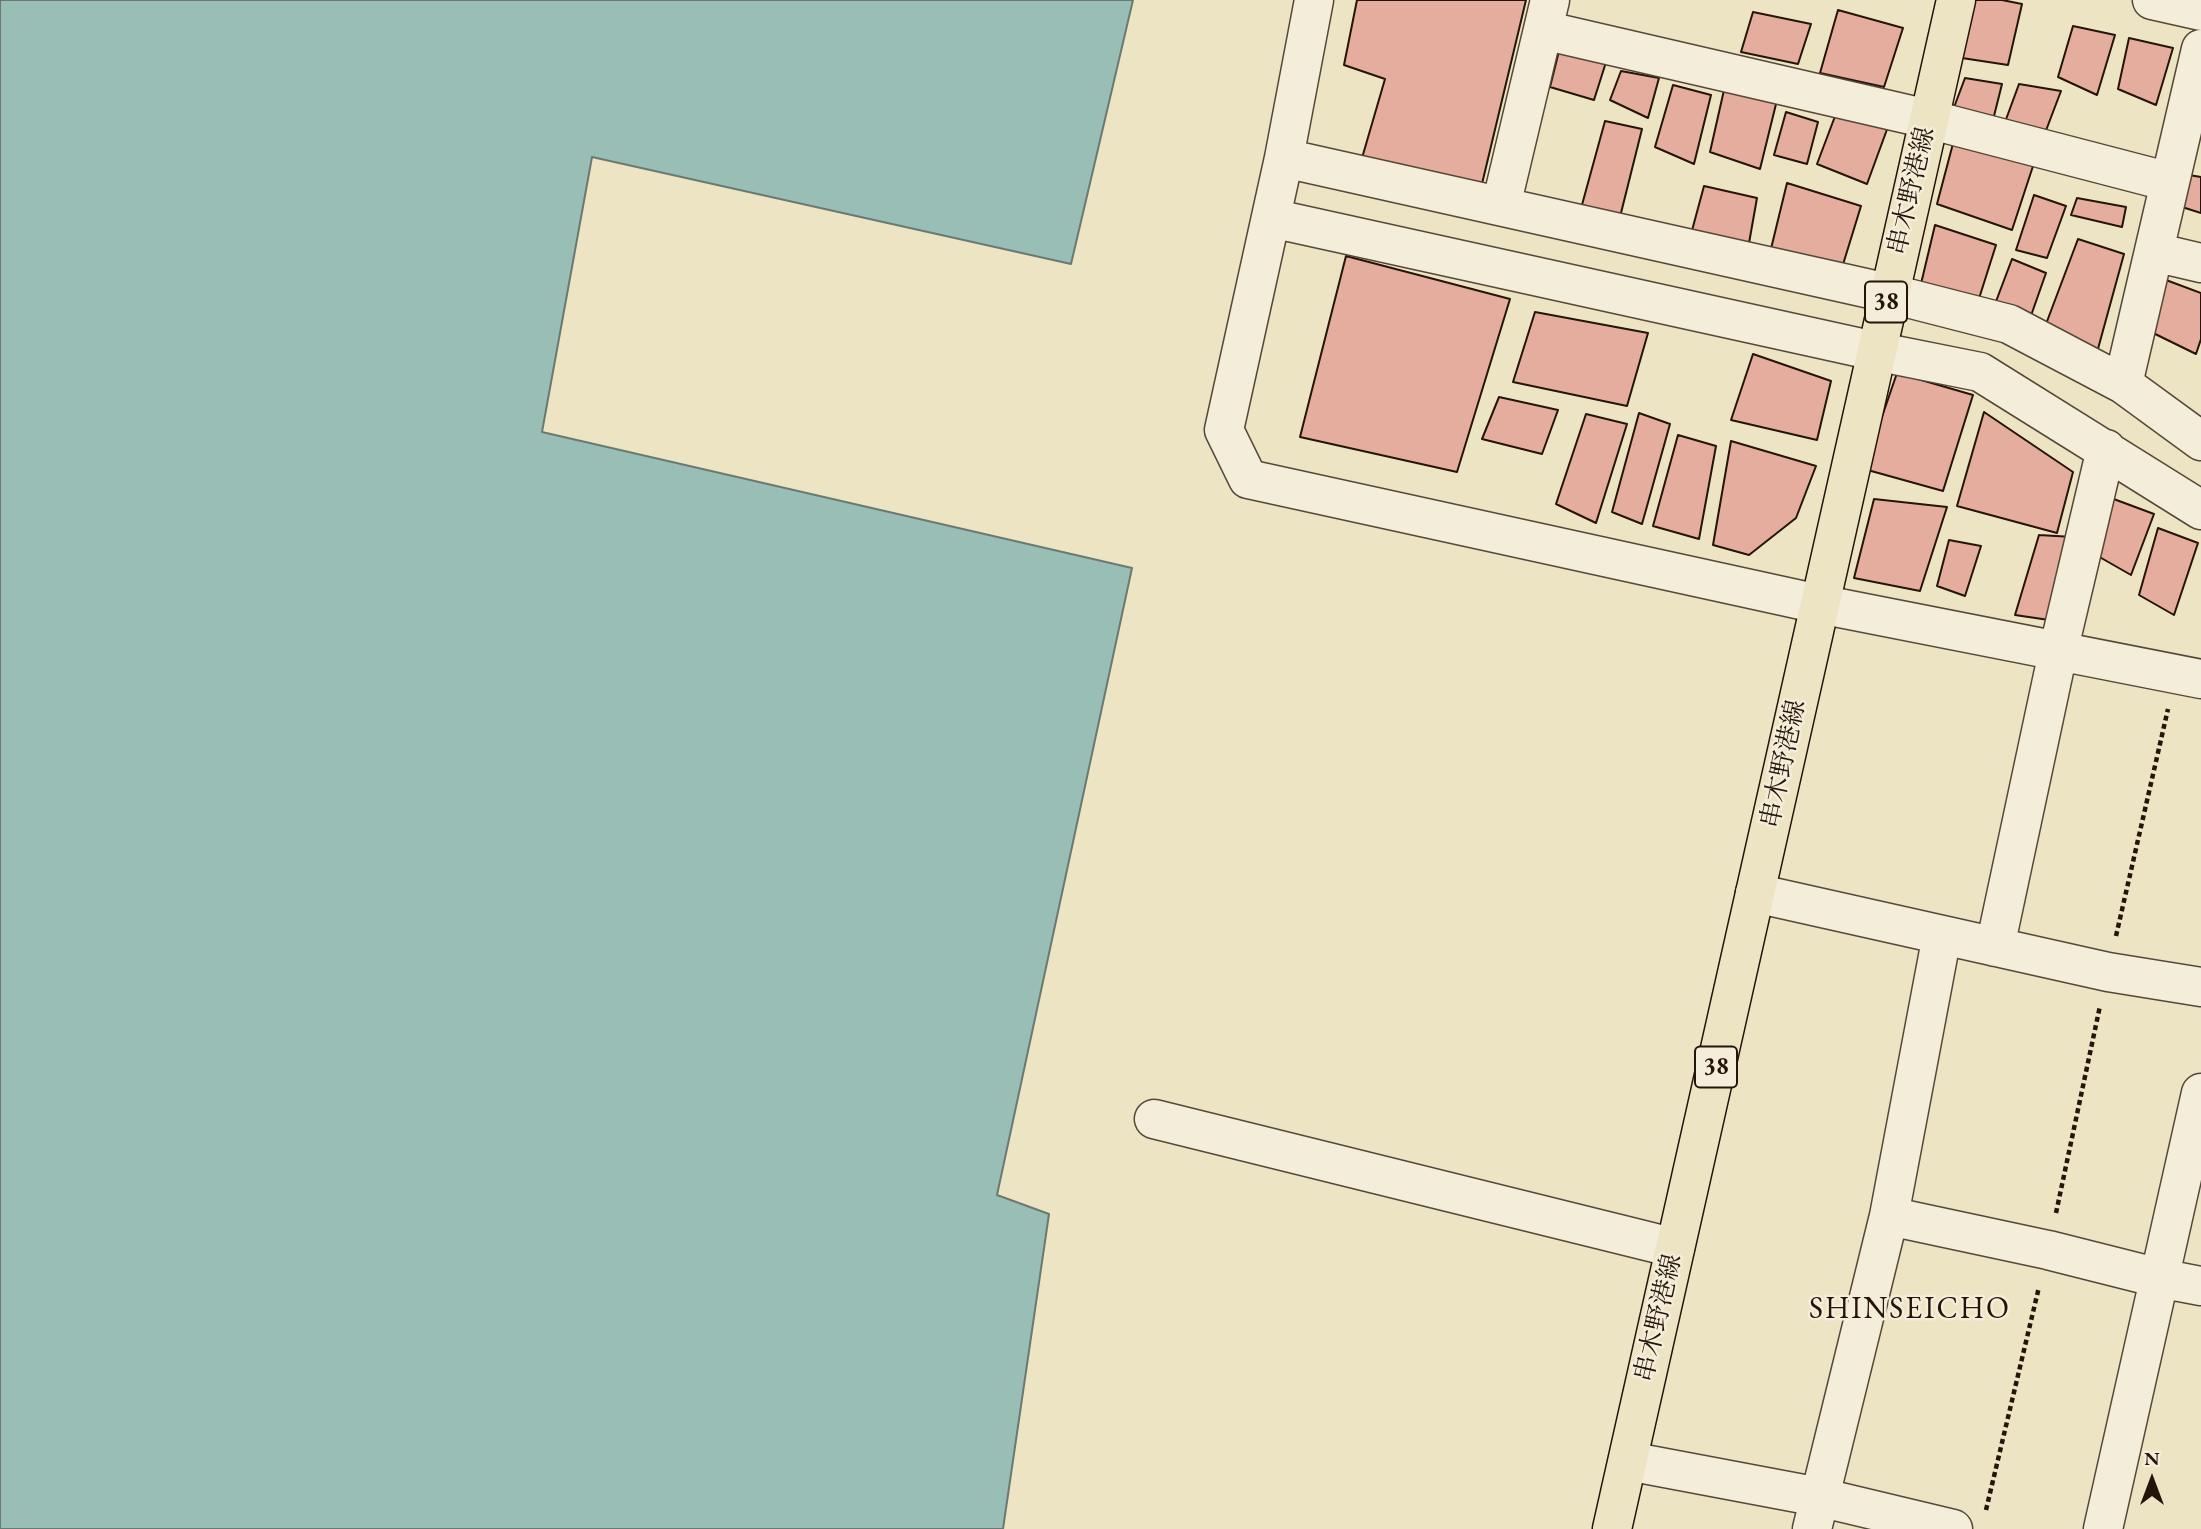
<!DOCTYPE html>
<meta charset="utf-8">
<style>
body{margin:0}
#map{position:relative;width:2201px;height:1529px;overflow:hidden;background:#ede4c4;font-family:"EB Garamond",serif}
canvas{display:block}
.north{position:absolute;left:2117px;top:1445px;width:70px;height:70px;-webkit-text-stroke:5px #f3edd9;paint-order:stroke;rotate:0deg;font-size:19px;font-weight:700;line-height:28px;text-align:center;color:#241409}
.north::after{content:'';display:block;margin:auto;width:24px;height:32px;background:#241409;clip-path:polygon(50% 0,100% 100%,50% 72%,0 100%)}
</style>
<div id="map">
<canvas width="2201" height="1529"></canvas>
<div class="north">N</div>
</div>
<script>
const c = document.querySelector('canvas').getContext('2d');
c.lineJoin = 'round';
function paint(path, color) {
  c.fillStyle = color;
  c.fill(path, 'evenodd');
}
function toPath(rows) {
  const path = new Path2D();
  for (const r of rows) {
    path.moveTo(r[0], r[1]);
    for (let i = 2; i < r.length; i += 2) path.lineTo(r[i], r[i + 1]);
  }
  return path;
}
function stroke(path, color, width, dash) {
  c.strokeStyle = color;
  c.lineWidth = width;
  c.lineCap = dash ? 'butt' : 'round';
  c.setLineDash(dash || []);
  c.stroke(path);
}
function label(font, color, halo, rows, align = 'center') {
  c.font = font + ' "EB Garamond","Noto Serif JP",serif';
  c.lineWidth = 5;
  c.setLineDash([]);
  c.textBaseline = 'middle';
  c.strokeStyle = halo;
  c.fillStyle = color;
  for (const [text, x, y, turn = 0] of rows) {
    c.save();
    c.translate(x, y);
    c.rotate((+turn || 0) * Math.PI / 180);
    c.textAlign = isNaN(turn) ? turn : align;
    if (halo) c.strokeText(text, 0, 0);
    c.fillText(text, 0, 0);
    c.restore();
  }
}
const water = toPath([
 [0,0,1133,0,1071,264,592,157,542,432,1132,568,997,1195,1049,1214,1003,1529,0,1529,0,0]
]);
const building = toPath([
 [1357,0,1526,0,1481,188,1362,158,1385,79,1344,65,1357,0],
 [1974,0,2002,0,2022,4,2008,65,1962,58,1974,0],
 [1838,10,1903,28,1884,87,1820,73,1838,10],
 [1753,12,1811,24,1798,64,1741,52,1753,12],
 [2073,26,2115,35,2097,95,2058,77,2073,26],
 [2129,38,2173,48,2156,105,2118,89,2129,38],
 [1560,47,1607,59,1594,100,1550,87,1560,47],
 [1621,71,1659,78,1648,118,1610,100,1621,71],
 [1965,78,2002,84,1991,128,1950,118,1965,78],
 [2019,84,2061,91,2042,141,2001,133,2019,84],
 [1673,85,1711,95,1694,164,1655,147,1673,85],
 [1724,90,1777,100,1760,169,1710,152,1724,90],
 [1837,111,1889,124,1867,184,1817,164,1837,111],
 [1786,112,1818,122,1807,164,1774,155,1786,112],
 [1605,121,1642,129,1617,229,1577,223,1605,121],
 [1955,136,2035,160,2012,230,1937,204,1955,136],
 [2189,175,2201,177,2201,213,2182,207,2189,175],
 [1787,183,1861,206,1837,284,1768,261,1787,183],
 [1704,186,1757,198,1746,260,1687,249,1704,186],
 [2034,195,2066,206,2047,258,2016,250,2034,195],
 [2077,198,2126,207,2122,227,2071,215,2077,198],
 [1935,225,1996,245,1976,308,1920,288,1935,225],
 [2078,239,2124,254,2093,367,2040,340,2078,239],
 [1346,256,1510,299,1457,472,1300,437,1346,256],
 [2012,259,2046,273,2027,327,1992,312,2012,259],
 [2166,280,2201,293,2201,339,2196,354,2147,330,2166,280],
 [1535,312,1648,333,1627,406,1513,382,1535,312],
 [1753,354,1831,381,1817,440,1731,420,1753,354],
 [1897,373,1973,395,1943,491,1864,469,1897,373],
 [1499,397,1558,410,1542,454,1482,439,1499,397],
 [1984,412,2073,472,2057,533,1957,506,1984,412],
 [1639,413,1670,424,1642,524,1612,512,1639,413],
 [1586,414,1627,424,1596,523,1556,504,1586,414],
 [1678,435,1716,446,1699,539,1653,526,1678,435],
 [1731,441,1816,466,1796,518,1749,555,1713,545,1731,441],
 [2111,498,2154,514,2131,575,2089,551,2111,498],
 [1874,499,1947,507,1920,591,1854,578,1874,499],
 [2158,528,2198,543,2174,615,2139,595,2158,528],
 [2039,535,2073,537,2049,620,2015,615,2039,535],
 [1949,540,1981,546,1965,596,1937,586,1949,540]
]);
const path = toPath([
 [2116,936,2168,709],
 [2056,1213,2100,1006],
 [1986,1510,2039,1287]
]);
const minor = toPath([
 [1314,0,1284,158,1224,430,1248,479,1819,604,2201,679],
 [2152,0,2201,11],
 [1543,30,1928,119,2170,182],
 [1284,158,1888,293,2009,324,2123,384,2201,441],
 [1501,206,1550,0],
 [1271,218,1875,351,1980,372,2201,510],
 [2154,252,2201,263],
 [2123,384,2201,49],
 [1755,893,2108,972,2201,987],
 [1995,947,2058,652,2106,449],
 [1154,1119,1675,1248],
 [1889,1216,2048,1250,2159,1278,2201,1286],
 [1628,1461,1819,1497,1953,1529],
 [1812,1529,1889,1216,1942,935],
 [2103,1529,2201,1093]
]);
const major = toPath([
 [1612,1529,1956,0]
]);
const shields = [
 [1886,302,42],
 [1716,1067,42]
];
const shieldNames = [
 ["38",1886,302],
 ["38",1716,1067]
];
const streetNames = [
 ["串木野港線",1912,191,-77],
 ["串木野港線",1784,764,-78],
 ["串木野港線",1659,1318,-77]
];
const quarterNames = [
 ["SHINSEICHO",1910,1310]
];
paint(water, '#99beb6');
stroke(water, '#6a7a71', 2);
paint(building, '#e5ad9d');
stroke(building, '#241409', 2);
stroke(minor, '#564838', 41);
stroke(major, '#241409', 41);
stroke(path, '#241409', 4.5, [5, 3.5]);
stroke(minor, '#f3edd9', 38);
stroke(major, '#ede4c4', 38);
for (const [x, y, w] of shields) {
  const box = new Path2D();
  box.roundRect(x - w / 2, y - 20.5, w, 41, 5);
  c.fillStyle = '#f3edd9';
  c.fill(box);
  stroke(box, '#241409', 2);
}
label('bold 24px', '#241409', null, shieldNames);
label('26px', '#241409', '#f3edd9', streetNames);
c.letterSpacing = '2px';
label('30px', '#241409', '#f3edd9', quarterNames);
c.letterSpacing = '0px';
</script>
